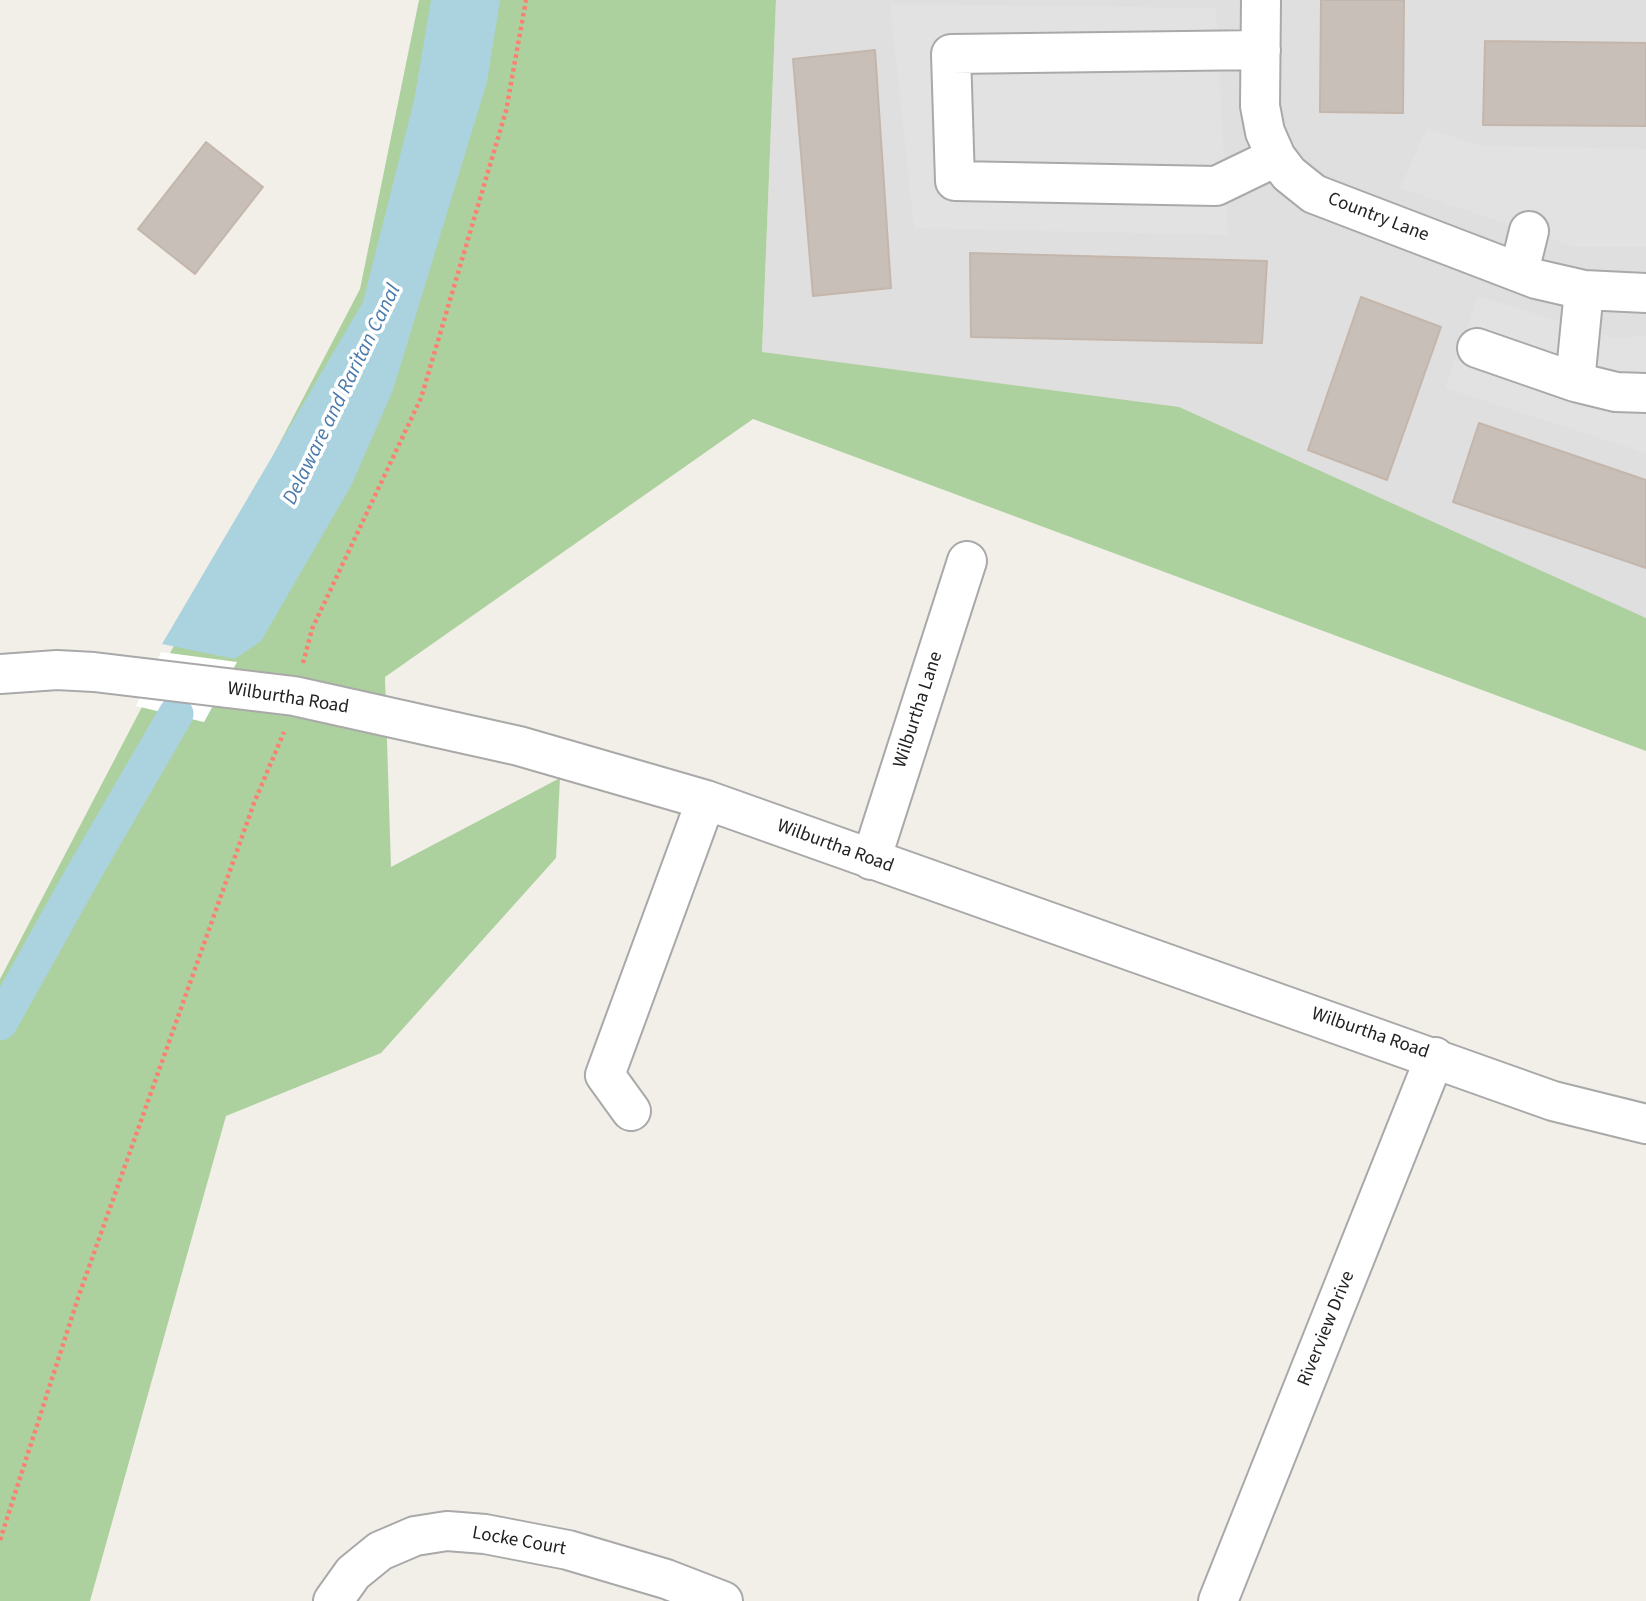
<!DOCTYPE html>
<style>
body{margin:0}
canvas{display:block;background:#f2efe9}
</style>
<canvas width="1646" height="1601"></canvas>
<script>
const c = document.querySelector('canvas').getContext('2d');
c.lineJoin = 'round';
function paint(path, color) {
  c.fillStyle = color;
  c.fill(path, 'evenodd');
}
function toPath(rows) {
  const path = new Path2D();
  for (const r of rows) {
    path.moveTo(r[0], r[1]);
    for (let i = 2; i < r.length; i += 2) path.lineTo(r[i], r[i + 1]);
  }
  return path;
}
function stroke(path, color, width, dash) {
  c.strokeStyle = color;
  c.lineWidth = width;
  c.lineCap = dash ? 'butt' : 'round';
  c.setLineDash(dash || []);
  c.stroke(path);
}
function label(font, color, halo, rows, align = 'center') {
  c.font = font + ' "Source Sans 3",sans-serif';
  c.lineWidth = 7;
  c.setLineDash([]);
  c.textBaseline = 'middle';
  c.strokeStyle = halo;
  c.fillStyle = color;
  for (const [text, x, y, turn = 0] of rows) {
    c.save();
    c.translate(x, y);
    c.rotate((+turn || 0) * Math.PI / 180);
    c.textAlign = isNaN(turn) ? turn : align;
    if (halo) c.strokeText(text, 0, 0);
    c.fillText(text, 0, 0);
    c.restore();
  }
}
const residential = toPath([
 [776,0,1646,0,1646,627,762,352]
]);
const forest = toPath([
 [419,0,776,0,762,352,1179,407,1646,618,1646,751,753,419,385,677,391,867,560,778,556,858,381,1053,226,1116,90,1601,0,1601,0,979,360,289]
]);
const parking = toPath([
 [890,4,1216,8,1228,235,914,228],
 [1427,128,1482,146,1646,149,1646,247,1576,247,1400,188],
 [1478,296,1617,339,1646,335,1646,453,1445,388]
]);
const water = toPath([
 [431,0,500,0,487,82,393,390,351,486,261,641,235,659,162,644,363,302,414,101]
]);
const pier = toPath([
 [161,652,237,662,204,722,136,706]
]);
const canal = toPath([
 [0,1023,86,869,176,714]
]);
const building = toPath([
 [1321,0,1404,0,1403,113,1320,112,1321,0],
 [1485,41,1646,43,1646,126,1483,125,1485,41],
 [875,50,891,288,813,296,793,59,875,50],
 [206,142,263,187,195,274,138,229,206,142],
 [970,253,1267,261,1262,343,971,337,970,253],
 [1361,297,1441,327,1387,480,1308,450,1361,297],
 [1479,423,1646,480,1646,568,1453,502,1479,423]
]);
const path = toPath([
 [303,663,312,629,421,398,506,111,526,0],
 [0,1540,79,1295,254,803,284,732]
]);
const minor = toPath([
 [1261,0,1260,106,1265,132,1276,157,1289,174,1314,194,1536,279,1584,290,1646,293],
 [1261,50,951,54,955,181,1216,186,1276,157],
 [1519,272,1529,231],
 [1477,348,1575,382,1616,392,1646,393],
 [1575,382,1584,290],
 [0,674,57,670,94,672,294,696,519,746,706,800,1553,1101,1646,1124],
 [871,860,967,561],
 [631,1111,605,1075,706,800],
 [333,1601,353,1573,380,1551,415,1536,447,1531,485,1534,568,1550,666,1579,723,1601],
 [1218,1601,1435,1057]
]);
const streetNames = [
 ["Country Lane",1378,218,21],
 ["Wilburtha Road",288,699,9],
 ["Wilburtha Lane",919,710,-72],
 ["Wilburtha Road",835,847,20],
 ["Wilburtha Road",1370,1034,19],
 ["Riverview Drive",1327,1329,-68],
 ["Locke Court",519,1542,10]
];
const waterNames = [
 ["Delaware and Raritan Canal",343,395,-64]
];
paint(residential, '#e0dfdf');
paint(forest, '#add19e');
paint(parking, '#e2e2e2');
paint(water, '#aad3df');
paint(pier, '#fff');
stroke(canal, '#aad3df', 35);
paint(building, '#c7bfb8');
stroke(building, '#c4b6ab', 2);
stroke(minor, '#a9a9a9', 42);
stroke(path, '#fa8072', 4.5, [3.5, 3.5]);
stroke(minor, '#fff', 38);
label('19px', '#222', '#fff', streetNames);
label('italic 21px', '#4a7aab', '#fff', waterNames);
</script>
